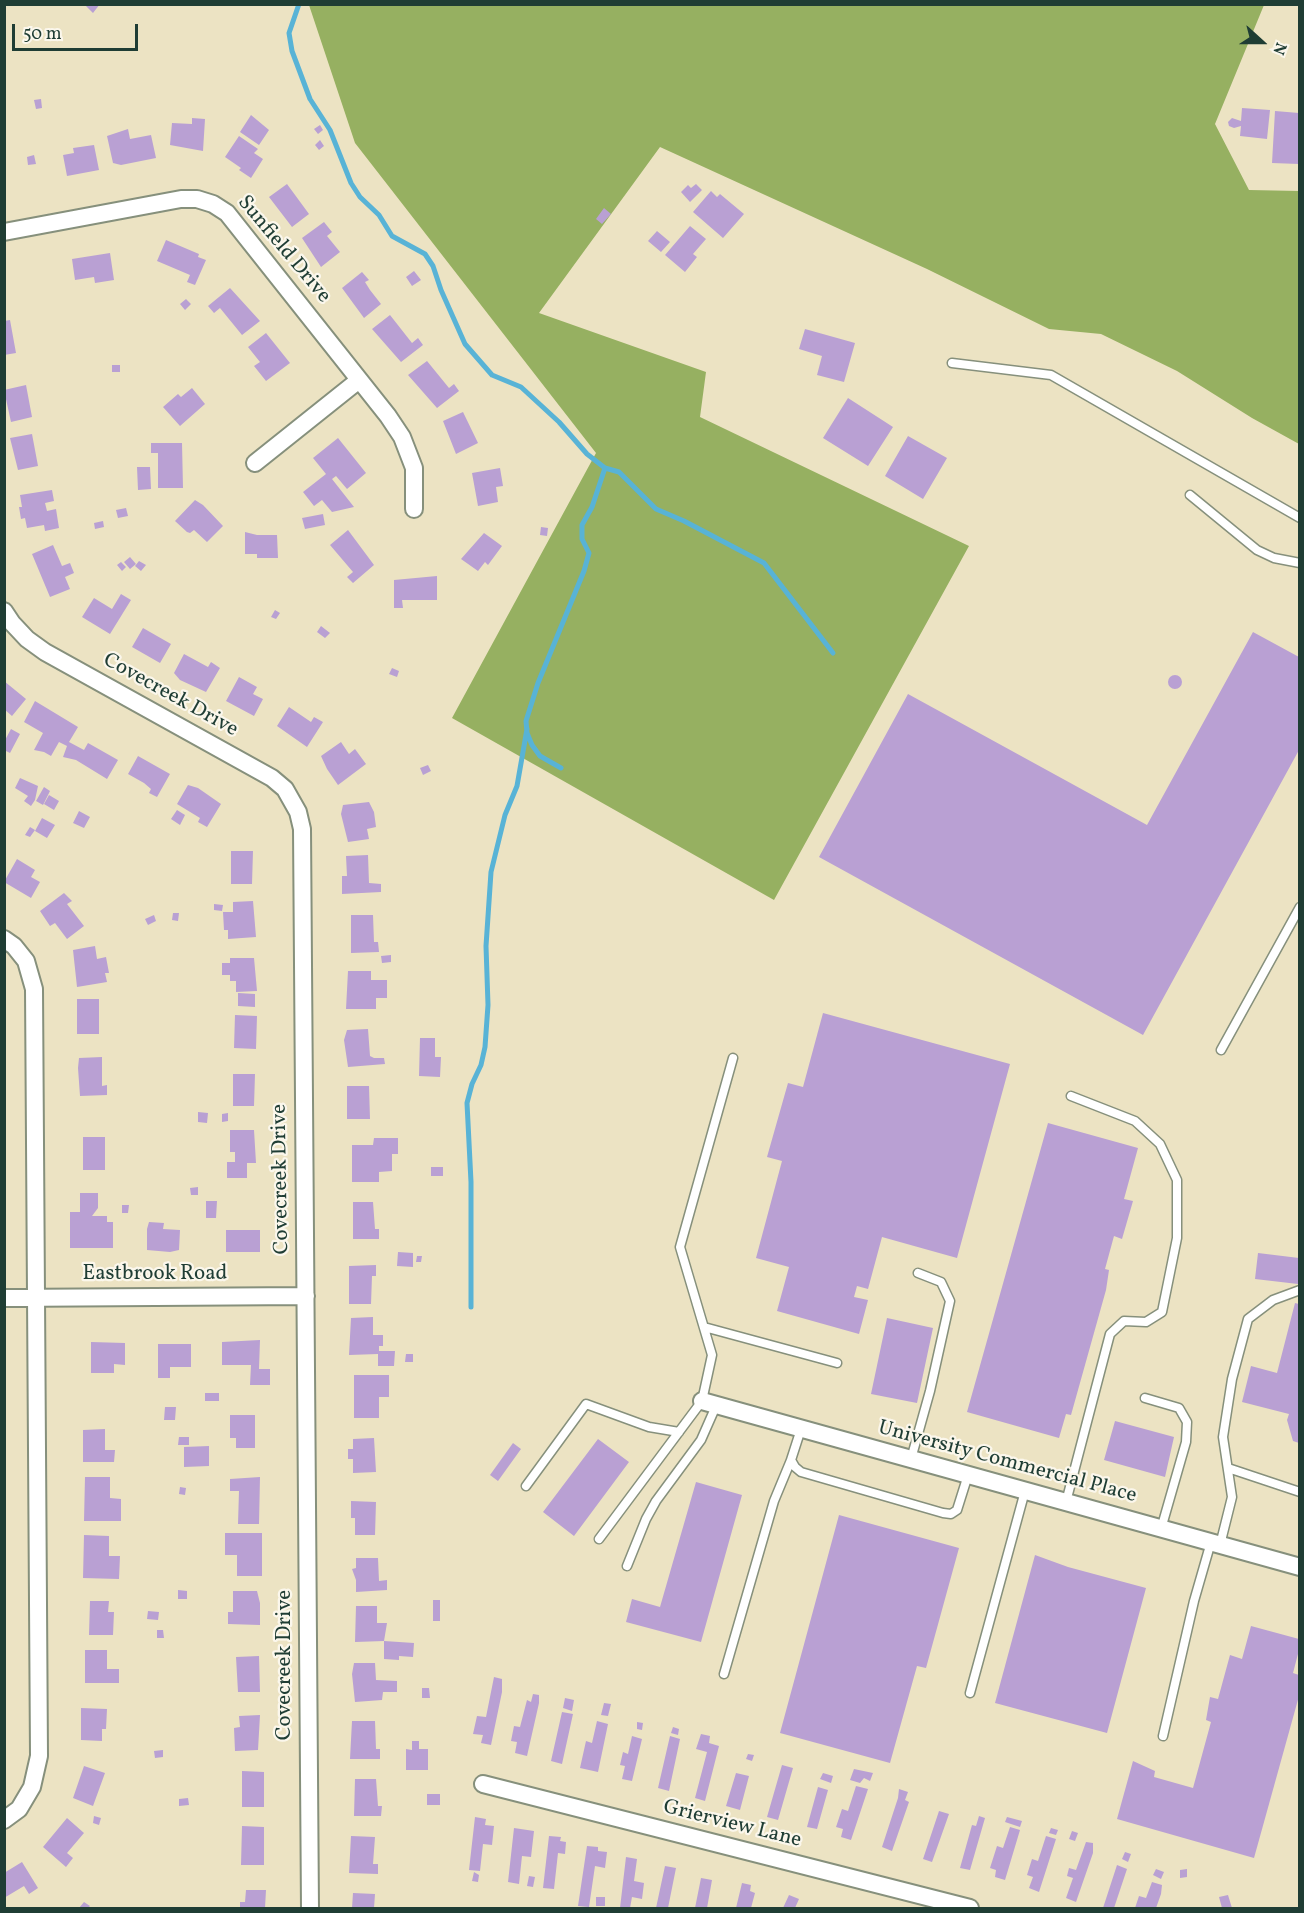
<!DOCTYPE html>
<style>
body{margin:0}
#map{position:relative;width:1304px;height:1913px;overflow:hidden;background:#ece3c3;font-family:Vollkorn,serif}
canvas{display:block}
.frame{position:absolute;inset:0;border:6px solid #1f3d34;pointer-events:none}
.north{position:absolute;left:1232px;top:12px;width:60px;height:60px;-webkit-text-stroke:4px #fbf7ec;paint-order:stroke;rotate:111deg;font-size:16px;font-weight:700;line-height:24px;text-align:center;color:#1f3d34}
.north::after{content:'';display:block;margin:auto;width:21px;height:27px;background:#1f3d34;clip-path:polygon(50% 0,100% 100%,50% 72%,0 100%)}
.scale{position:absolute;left:12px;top:24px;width:126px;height:27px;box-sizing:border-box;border:3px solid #1f3d34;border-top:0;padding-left:8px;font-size:18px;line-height:21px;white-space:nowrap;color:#1f3d34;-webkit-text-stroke:4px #fbf7ec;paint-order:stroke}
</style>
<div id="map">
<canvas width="1304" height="1913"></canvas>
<div class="frame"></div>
<div class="north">N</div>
<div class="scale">50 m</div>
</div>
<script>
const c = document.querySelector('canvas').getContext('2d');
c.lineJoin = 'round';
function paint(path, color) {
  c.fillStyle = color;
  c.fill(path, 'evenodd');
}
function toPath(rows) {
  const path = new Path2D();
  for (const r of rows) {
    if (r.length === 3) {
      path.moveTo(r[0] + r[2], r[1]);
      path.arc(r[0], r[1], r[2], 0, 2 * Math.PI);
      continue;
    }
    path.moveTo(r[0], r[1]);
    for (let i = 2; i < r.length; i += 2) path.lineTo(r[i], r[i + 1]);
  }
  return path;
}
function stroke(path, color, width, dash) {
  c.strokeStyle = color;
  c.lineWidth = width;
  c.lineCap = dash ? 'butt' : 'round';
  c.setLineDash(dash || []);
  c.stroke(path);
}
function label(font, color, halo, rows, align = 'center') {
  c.font = font + ' Vollkorn,serif';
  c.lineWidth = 4.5;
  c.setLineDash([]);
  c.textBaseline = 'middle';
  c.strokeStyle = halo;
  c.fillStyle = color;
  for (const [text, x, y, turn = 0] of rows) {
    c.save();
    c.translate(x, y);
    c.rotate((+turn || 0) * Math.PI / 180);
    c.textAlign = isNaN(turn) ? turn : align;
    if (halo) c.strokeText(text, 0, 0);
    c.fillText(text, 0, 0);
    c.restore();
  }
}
const forest = toPath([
 [309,5,1264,5,1215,124,1249,190,1299,191,1299,444,1252,418,1177,371,1101,334,1049,329,927,269,660,147,539,313,706,372,700,417,969,546,774,900,452,718,596,453,355,143]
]);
const stream = toPath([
 [299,4,289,33,292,51,310,99,330,130,351,183,360,197,379,215,392,236,425,254,433,266,441,290,465,344,492,375,521,387,559,422,587,454,605,468,619,472,656,509,684,521,764,563,833,653],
 [561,768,540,756,532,745,527,733,526,721,538,683,584,571,589,553,582,539,582,525,592,507,605,468],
 [471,1307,471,1182,467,1103,472,1084,481,1065,485,1047,488,1005,486,946,491,872,505,815,517,786,527,729]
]);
const building = toPath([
 [84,4,100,4,93,13],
 [41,99,42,108,36,109,34,100],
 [1242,108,1270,110,1267,139,1240,136,1241,126,1234,128,1229,126,1228,122,1232,118,1241,121],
 [1275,111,1299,113,1299,164,1272,163],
 [251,115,269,130,259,145,240,132],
 [192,118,205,119,203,151,170,145,172,123,192,124],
 [320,125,323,130,318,134,314,129],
 [128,129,130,139,151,135,156,158,121,165,113,163,107,136],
 [239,136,258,149,254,153,263,159,251,178,239,170,241,168,225,157],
 [320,140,324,146,319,150,315,145],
 [94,145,99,170,67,176,63,155,74,153,73,148],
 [34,155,36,164,28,165,27,157],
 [287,184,309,214,292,227,269,197],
 [696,184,702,190,690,202,681,192,688,185,691,188],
 [711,191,717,197,720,194,744,214,723,238,693,212],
 [604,208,611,214,602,224,596,219],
 [324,222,332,232,327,236,340,252,321,267,302,238],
 [690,226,706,239,693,254,697,257,685,272,665,255],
 [657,231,670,242,661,252,648,241],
 [166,240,199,254,198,257,206,260,195,285,187,282,190,275,157,261],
 [110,253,114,280,95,283,94,277,75,280,72,259],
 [414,271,421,280,412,286,406,277],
 [362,272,369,280,365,282,370,290,381,304,364,318,342,288],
 [230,288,260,321,242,335,220,308,214,313,208,306],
 [186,299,191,304,185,310,180,304],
 [390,315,412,343,418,338,423,345,401,362,372,329],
 [10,320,16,353,4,355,4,321],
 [805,329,855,343,844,382,817,375,822,356,799,349],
 [266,333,290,363,266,381,254,366,260,362,248,347],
 [427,361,449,388,454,384,459,391,437,408,408,375],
 [112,365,120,365,120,372,112,372],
 [26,385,32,417,11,422,4,390],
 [192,388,205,404,180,426,163,407,178,394,181,397],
 [848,398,893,427,868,466,823,438],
 [463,412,478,443,456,454,443,421],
 [32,434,38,466,18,470,10,438],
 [908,436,947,458,923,499,885,476],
 [338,438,366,473,347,489,336,476,332,479,354,507,332,512,322,500,314,506,303,492,326,474,313,458],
 [151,443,182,443,183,488,158,488,158,453,151,453],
 [137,467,150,467,151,489,138,490],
 [500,468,503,486,496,487,498,502,478,506,472,473],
 [52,490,54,501,45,503,47,511,56,509,59,528,45,531,44,525,27,528,25,518,21,519,19,507,22,507,20,495],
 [195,500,203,505,223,526,207,542,194,530,190,533,187,532,175,521],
 [126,508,128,516,118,518,116,510],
 [323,514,325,525,305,529,302,518],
 [103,521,104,527,95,529,94,523],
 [541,527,548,528,547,536,540,535],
 [348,530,374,565,353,583,347,577,353,572,330,545],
 [245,532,257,535,277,535,278,558,257,558,257,554,245,554],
 [484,533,502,546,488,565,485,562,478,571,461,559],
 [53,545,62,566,70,563,74,573,65,577,70,589,50,597,32,554],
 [130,557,136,564,130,569,124,562],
 [139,561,146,565,141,571,135,566],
 [121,562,126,567,122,571,117,565],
 [437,576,437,600,402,600,403,608,394,608,394,580],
 [121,594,131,600,110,634,82,617,94,598,112,609],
 [275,610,280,613,276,619,271,617],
 [321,626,330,633,325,638,317,632],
 [143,628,171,644,160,663,132,647],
 [1253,632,1299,657,1299,750,1143,1035,819,857,908,694,1147,825],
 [184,654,208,667,211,662,220,668,206,692,180,680,174,673],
 [392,668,399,671,397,677,389,674],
 [1175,682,7],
 [239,677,257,687,253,694,263,699,254,716,226,701],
 [4,681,26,699,12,716,4,709],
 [35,701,78,727,69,742,84,750,88,743,118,760,107,779,76,760,63,757,67,746,59,742,51,756,44,752,34,750,43,733,24,722],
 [289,707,311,722,314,717,323,722,307,747,277,726],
 [11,729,20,734,10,753,4,750,4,742],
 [341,742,349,754,355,749,366,764,338,785,327,769,321,756],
 [138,756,170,774,157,797,149,793,151,789,144,783,128,774],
 [428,765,431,771,423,775,420,768],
 [20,778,38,786,35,800,31,806,24,801,28,796,15,788],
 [188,785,198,788,221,804,207,827,198,822,200,818,177,804],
 [44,787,50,791,43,805,36,801],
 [49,795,59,801,54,810,44,804],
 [369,802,374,812,376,827,367,829,369,839,348,842,341,814,343,805],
 [177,810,185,815,180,825,171,819],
 [79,811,90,817,84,828,73,823],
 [42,818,55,825,47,838,35,831],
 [30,827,35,830,30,837,25,835],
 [231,851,253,851,252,884,231,884],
 [368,855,369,883,381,884,381,892,342,894,342,876,347,876,346,856],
 [17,859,35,870,31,877,40,882,31,898,4,882],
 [64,893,72,901,67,904,84,926,67,939,55,923,50,926,40,911],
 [253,901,256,937,228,939,228,930,224,930,223,912,233,912,233,902],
 [214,904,223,905,222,911,214,910],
 [173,913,179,913,178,921,172,920],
 [154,915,156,921,148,925,145,919],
 [351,915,373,915,374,942,378,942,379,952,351,953],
 [95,946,97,959,106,957,109,973,105,973,107,982,77,987,73,950],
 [391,955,391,962,382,963,381,956],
 [230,958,254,958,257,991,236,992,236,981,230,981,230,975,222,975,222,963,230,963],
 [348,971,371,971,371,980,387,980,387,998,376,998,376,1009,346,1009],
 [238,993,255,994,255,1007,238,1006],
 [77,999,99,999,99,1034,77,1034],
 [823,1013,1010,1064,957,1258,882,1237,868,1289,857,1286,854,1297,868,1300,859,1334,777,1311,789,1267,756,1258,782,1161,767,1157,788,1083,803,1087],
 [235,1015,257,1016,256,1049,234,1048],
 [368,1029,370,1056,374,1058,384,1058,385,1064,348,1067,344,1040,347,1030],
 [420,1038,435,1038,435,1057,441,1057,440,1077,419,1076],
 [102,1057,102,1086,107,1085,107,1095,80,1096,78,1068,79,1058],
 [233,1074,255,1074,254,1106,233,1106],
 [347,1086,369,1086,370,1119,347,1119],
 [198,1112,208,1113,207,1123,198,1122],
 [228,1113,228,1121,222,1122,222,1114],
 [1048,1123,1138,1148,1124,1199,1133,1201,1122,1239,1114,1236,1105,1269,1109,1270,1106,1290,1071,1415,1066,1414,1059,1438,967,1412],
 [230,1130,254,1130,256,1163,247,1163,247,1178,227,1178,227,1162,235,1162,235,1152,230,1152],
 [83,1137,105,1137,105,1170,83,1170],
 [374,1138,398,1138,398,1154,392,1154,392,1171,379,1172,379,1182,352,1182,352,1145,373,1145],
 [431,1167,443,1167,443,1176,431,1176],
 [198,1187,198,1195,191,1195,190,1188],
 [80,1193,98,1193,98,1208,92,1216,107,1216,107,1222,113,1222,113,1248,70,1248,70,1212,80,1212],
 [206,1201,217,1201,216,1218,206,1218],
 [353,1202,373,1202,375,1229,379,1229,379,1239,353,1239],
 [122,1205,129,1205,128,1213,122,1213],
 [149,1222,164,1223,163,1229,180,1230,179,1250,170,1252,147,1250,147,1229],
 [226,1230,260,1230,260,1252,226,1252],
 [398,1252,413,1253,413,1267,397,1266],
 [1258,1253,1299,1258,1298,1284,1255,1279],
 [417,1256,422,1256,421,1262,416,1262],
 [376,1265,376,1276,372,1276,371,1304,349,1304,349,1266],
 [1295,1303,1299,1304,1299,1443,1293,1441,1287,1420,1289,1414,1242,1402,1251,1366,1277,1373],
 [373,1317,373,1335,383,1335,383,1346,379,1346,379,1351,395,1351,394,1366,378,1366,378,1354,349,1355,351,1318],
 [887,1318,933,1328,917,1403,871,1394],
 [260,1340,259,1369,270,1369,270,1385,250,1385,251,1365,222,1365,222,1342],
 [91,1342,125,1343,125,1365,114,1364,114,1373,91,1373],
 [158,1344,191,1344,191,1367,170,1367,170,1378,158,1378],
 [406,1354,413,1354,413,1362,405,1362],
 [354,1375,389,1375,389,1397,379,1397,379,1418,354,1418],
 [205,1393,219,1393,219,1401,205,1401],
 [165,1407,176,1407,175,1420,164,1420],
 [230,1415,255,1415,255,1448,236,1448,236,1438,230,1438],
 [1115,1421,1174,1437,1165,1477,1104,1460],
 [105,1429,105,1450,115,1450,114,1462,83,1462,83,1430],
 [179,1437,189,1437,189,1445,178,1445],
 [374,1438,376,1472,353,1473,353,1459,348,1459,348,1449,353,1449,353,1439],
 [598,1439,629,1462,574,1536,543,1512],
 [513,1443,521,1449,498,1481,490,1475],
 [209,1446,209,1466,184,1467,184,1447],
 [85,1477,110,1477,110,1498,121,1499,121,1521,84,1521],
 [260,1477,259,1524,238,1524,239,1491,230,1491,230,1479],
 [696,1482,742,1495,701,1642,626,1622,632,1599,660,1607],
 [180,1487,186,1488,185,1495,179,1494],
 [351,1501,376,1502,375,1535,355,1535,355,1518,351,1518],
 [839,1515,959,1548,926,1668,917,1666,890,1763,780,1733],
 [225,1533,262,1533,262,1576,237,1576,237,1555,225,1555],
 [84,1535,109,1536,109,1556,120,1556,119,1579,83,1578],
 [1035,1555,1068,1567,1146,1588,1107,1733,995,1703],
 [356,1558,378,1558,379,1581,387,1580,387,1590,356,1592,356,1580,352,1569,356,1568],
 [178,1590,187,1591,187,1599,178,1599],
 [233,1591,257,1591,260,1603,260,1625,228,1624,228,1612,233,1612],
 [433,1600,440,1600,440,1621,433,1621],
 [90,1601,109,1601,108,1612,114,1612,113,1635,89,1635],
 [356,1606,377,1606,377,1623,387,1623,384,1641,355,1642],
 [148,1611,159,1612,158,1620,147,1619],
 [1251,1626,1299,1639,1299,1650,1293,1673,1299,1675,1299,1696,1254,1858,1117,1819,1133,1761,1155,1771,1154,1777,1193,1788,1211,1722,1206,1720,1210,1697,1218,1699,1230,1655,1242,1659],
 [157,1630,163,1630,164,1638,157,1638],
 [384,1641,414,1643,413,1657,399,1656,399,1660,384,1659],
 [85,1650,107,1650,107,1669,119,1669,119,1683,85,1683],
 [259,1656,260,1692,238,1692,236,1657],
 [354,1663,375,1663,376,1680,397,1681,397,1692,383,1692,382,1700,355,1702,352,1674],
 [494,1677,502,1679,502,1692,491,1745,481,1743,483,1735,473,1734,477,1716,486,1717],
 [422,1688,429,1688,430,1698,422,1698],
 [533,1694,539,1695,539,1703,527,1756,515,1753,517,1742,511,1741,514,1726,520,1727,527,1700,531,1702],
 [565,1698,574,1700,572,1711,563,1708],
 [604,1703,611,1704,608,1716,601,1715],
 [81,1708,107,1709,106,1729,102,1729,102,1741,81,1740],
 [562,1712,573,1714,562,1764,551,1761],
 [260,1715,258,1750,235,1751,234,1728,240,1727,239,1716],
 [352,1721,375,1721,376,1749,380,1749,380,1759,350,1759],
 [597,1721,608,1724,598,1772,580,1768,586,1741,592,1743],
 [637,1722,643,1723,642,1730,637,1729],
 [673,1727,679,1729,678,1735,671,1733],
 [701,1734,710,1736,709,1743,719,1746,705,1801,695,1798,707,1752,696,1749],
 [632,1736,642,1739,632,1781,622,1779,625,1766,620,1765,623,1752,628,1754],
 [670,1736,680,1739,669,1791,658,1788],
 [412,1741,419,1741,419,1749,428,1749,428,1770,406,1770,406,1749,412,1750],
 [163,1750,163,1757,155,1758,154,1751],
 [748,1754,754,1755,752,1761,746,1759],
 [782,1765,793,1768,778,1820,767,1817],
 [84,1766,105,1773,93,1806,73,1798],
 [854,1769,873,1773,870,1781,864,1778,860,1783,850,1780],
 [242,1771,264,1772,264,1807,242,1807],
 [736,1773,749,1776,740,1810,726,1806],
 [823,1773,833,1776,831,1783,820,1779],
 [355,1779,376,1779,378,1806,382,1806,381,1816,354,1816],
 [856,1786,868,1789,851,1840,841,1837,843,1829,836,1827,842,1809,848,1811],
 [818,1787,828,1790,817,1829,807,1827],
 [899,1789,908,1792,905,1800,909,1802,892,1851,882,1847,898,1798],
 [427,1794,440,1794,440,1805,427,1805],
 [188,1798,189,1805,179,1806,179,1799],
 [939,1811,949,1814,932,1862,923,1859],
 [94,1816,101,1818,99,1825,93,1823],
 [979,1816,985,1818,970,1870,960,1868,972,1825,976,1826],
 [475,1817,486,1819,485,1825,494,1826,492,1845,483,1844,480,1871,469,1870],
 [1007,1817,1022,1821,1020,1827,1005,1822],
 [67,1818,84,1833,67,1853,73,1858,66,1867,43,1847],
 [242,1826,264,1827,264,1865,241,1865],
 [1010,1827,1020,1830,1005,1880,995,1877,996,1870,990,1868,997,1846,1003,1848],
 [514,1828,534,1831,531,1857,522,1856,519,1884,508,1882],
 [1051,1828,1058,1830,1056,1835,1049,1833],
 [1072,1831,1078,1833,1075,1841,1069,1839],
 [351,1836,375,1837,373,1864,378,1864,378,1874,349,1873],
 [549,1836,561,1837,560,1841,566,1842,565,1854,558,1853,554,1889,543,1888],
 [1046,1836,1056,1839,1039,1892,1029,1888,1033,1877,1027,1875,1032,1859,1038,1861],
 [1086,1842,1093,1843,1093,1853,1076,1902,1066,1898,1073,1878,1067,1876,1069,1868,1076,1870],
 [587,1846,598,1847,598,1851,607,1852,605,1868,595,1866,589,1907,578,1906],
 [1125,1852,1131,1854,1128,1862,1122,1859],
 [626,1857,637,1859,634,1881,644,1883,642,1899,632,1897,630,1908,620,1908],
 [22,1862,38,1888,29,1894,24,1886,4,1898,4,1873],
 [1117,1865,1127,1869,1114,1908,1103,1908],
 [665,1866,676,1868,668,1908,656,1908],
 [1156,1869,1164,1872,1161,1879,1153,1875],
 [1187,1869,1187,1877,1180,1878,1180,1870],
 [474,1872,479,1875,478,1882,472,1881],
 [529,1876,535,1877,533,1887,527,1886],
 [701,1878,712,1880,707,1908,695,1908],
 [1152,1882,1162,1885,1161,1894,1156,1908,1135,1908,1139,1896,1146,1898],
 [742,1883,751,1885,750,1891,755,1893,751,1908,736,1908],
 [246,1890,266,1890,265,1908,240,1908,240,1902,245,1902],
 [353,1893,375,1894,374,1908,352,1908],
 [789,1895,799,1899,795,1908,783,1908],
 [1228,1895,1232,1908,1222,1908,1219,1897],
 [596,1897,605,1897,605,1906,596,1906],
 [84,1902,90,1906,88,1908,79,1908]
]);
const lane = toPath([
 [952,363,1051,375,1300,518],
 [1190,495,1257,550,1274,558,1300,563],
 [1221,1050,1300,907],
 [704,1327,837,1363],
 [1145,1398,1179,1408,1187,1422,1186,1442,1161,1529],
 [801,1429,791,1460,795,1467,801,1472,943,1513,951,1514,957,1510,968,1475],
 [911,1459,930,1391,950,1301,941,1282,918,1273],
 [1228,1468,1300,1492],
 [526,1486,586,1404,649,1427,679,1432],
 [1066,1502,1110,1334,1124,1321,1146,1322,1162,1312,1177,1238,1177,1180,1160,1144,1135,1121,1071,1096],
 [599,1539,702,1401,712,1355,680,1247,733,1058],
 [1220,1545,1232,1497,1223,1437,1232,1379,1248,1319,1273,1300,1300,1290],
 [627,1566,646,1519,656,1501,701,1440,716,1406],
 [724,1674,774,1501,791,1460],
 [970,1693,1025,1491],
 [1163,1736,1194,1601,1211,1542]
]);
const street = toPath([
 [4,232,181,199,197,199,213,204,227,213,388,416,402,437,414,468,414,509],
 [255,463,359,380],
 [4,611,12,623,27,639,45,652,272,778,285,789,298,812,302,829,310,1908],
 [4,939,14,946,26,961,34,989,39,1756,32,1787,19,1809,4,1820],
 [4,1298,306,1296],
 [702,1401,1300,1567],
 [483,1784,970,1908]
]);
const streetNames = [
 ["Sunfield Drive",283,250,50],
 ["Covecreek Drive",170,696,29],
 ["Covecreek Drive",282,1179,-91],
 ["Eastbrook Road",155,1275],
 ["University Commercial Place",1007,1463,15],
 ["Covecreek Drive",286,1665,-90],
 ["Grierview Lane",732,1825,14]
];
paint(forest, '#96b061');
stroke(stream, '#58b3d6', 5);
paint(building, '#b9a0d3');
stroke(lane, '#86907c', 11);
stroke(street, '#86907c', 20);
stroke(lane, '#fff', 8);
stroke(street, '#fff', 16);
label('21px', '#1f3d34', '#fbf7ec', streetNames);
</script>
